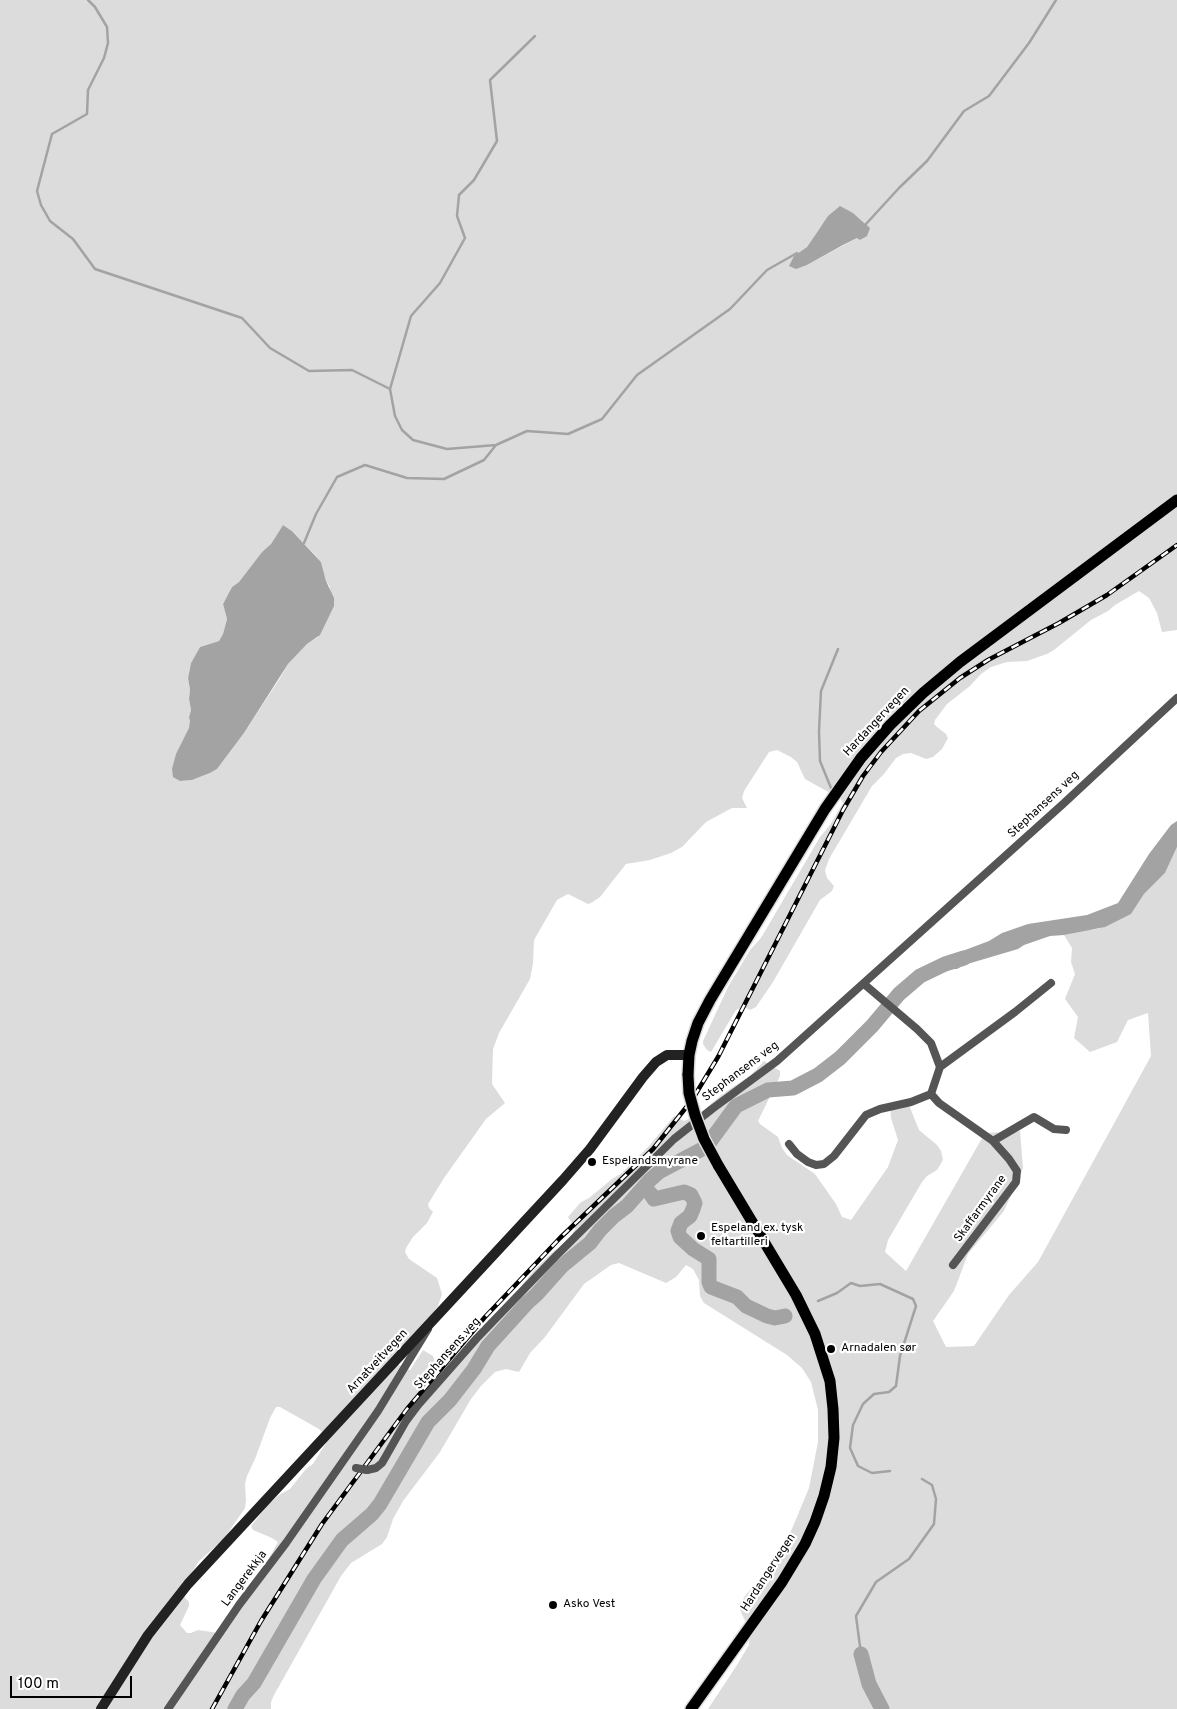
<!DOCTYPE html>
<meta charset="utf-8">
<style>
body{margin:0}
#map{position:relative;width:1177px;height:1709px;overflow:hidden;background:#fff;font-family:Overpass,sans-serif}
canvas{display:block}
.scale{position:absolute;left:10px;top:1676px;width:122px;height:22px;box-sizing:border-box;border:2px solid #000;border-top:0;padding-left:6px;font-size:15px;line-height:18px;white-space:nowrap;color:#000;-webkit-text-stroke:4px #fff;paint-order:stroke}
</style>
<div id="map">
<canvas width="1177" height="1709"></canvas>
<div class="scale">100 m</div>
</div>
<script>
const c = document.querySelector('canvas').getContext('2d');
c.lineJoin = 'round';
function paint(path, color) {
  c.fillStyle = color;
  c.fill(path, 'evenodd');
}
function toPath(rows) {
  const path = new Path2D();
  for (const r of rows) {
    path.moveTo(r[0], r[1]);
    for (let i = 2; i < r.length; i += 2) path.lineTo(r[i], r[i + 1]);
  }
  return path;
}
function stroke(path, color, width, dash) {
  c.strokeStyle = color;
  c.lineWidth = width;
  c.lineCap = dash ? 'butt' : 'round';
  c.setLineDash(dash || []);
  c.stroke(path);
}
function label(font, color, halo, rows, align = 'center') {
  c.font = font + ' Overpass,sans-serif';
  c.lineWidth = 4.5;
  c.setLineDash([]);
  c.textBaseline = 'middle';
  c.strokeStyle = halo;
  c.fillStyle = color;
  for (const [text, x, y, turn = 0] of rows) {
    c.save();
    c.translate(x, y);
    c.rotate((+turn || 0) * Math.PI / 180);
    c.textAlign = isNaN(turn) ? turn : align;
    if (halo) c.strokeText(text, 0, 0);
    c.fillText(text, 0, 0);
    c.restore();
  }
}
const green = toPath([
 [0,0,1177,0,1177,630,1162,632,1157,613,1149,598,1139,591,1115,605,1108,611,1091,620,1054,650,1047,654,1027,661,1007,662,991,667,981,674,970,686,947,704,935,720,934,724,937,727,946,734,948,738,942,749,933,757,926,759,911,753,903,754,896,758,884,774,872,786,829,859,825,870,827,878,834,886,832,891,820,900,773,982,756,1007,750,1010,744,1007,736,1010,711,1052,707,1050,703,1044,703,1041,728,987,750,950,761,938,820,837,830,825,843,803,841,799,805,779,797,762,791,757,777,750,769,752,744,791,742,798,747,808,732,808,706,822,682,847,671,853,650,860,626,864,600,897,591,903,588,904,568,894,557,900,534,940,533,963,530,979,499,1033,493,1049,492,1084,505,1103,486,1119,444,1178,428,1204,429,1208,433,1212,427,1223,413,1237,406,1248,405,1252,409,1259,437,1278,442,1294,438,1306,395,1363,410,1370,423,1350,433,1356,436,1365,443,1369,447,1368,505,1307,535,1269,555,1250,566,1245,575,1229,568,1217,581,1202,589,1198,612,1179,622,1173,649,1146,674,1116,684,1121,701,1113,721,1095,751,1075,764,1061,780,1071,780,1076,760,1117,758,1121,760,1124,778,1137,782,1148,787,1155,815,1174,836,1204,842,1217,851,1220,888,1167,898,1140,891,1118,890,1104,907,1100,919,1130,937,1145,941,1151,943,1160,937,1170,927,1176,922,1182,888,1240,885,1252,906,1271,985,1133,1020,1131,1023,1168,1004,1211,968,1254,954,1291,933,1321,946,1347,974,1346,1009,1295,1038,1262,1151,1056,1148,1013,1128,1020,1117,1042,1090,1052,1074,1038,1078,1017,1065,999,1075,974,1071,962,1072,948,1064,935,1086,930,1098,929,1131,914,1144,894,1165,873,1177,847,1177,1709,708,1709,737,1665,749,1645,750,1632,738,1605,778,1555,791,1531,809,1488,818,1442,818,1410,811,1382,802,1368,787,1355,704,1303,700,1296,699,1280,693,1269,686,1265,676,1277,666,1283,619,1263,611,1265,584,1284,545,1337,530,1353,519,1372,506,1369,495,1372,481,1386,471,1399,440,1452,403,1501,393,1519,387,1537,382,1544,351,1563,341,1576,274,1695,271,1702,271,1709,0,1709],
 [853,213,866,224,857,238,807,265,794,256,807,247,821,226],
 [283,525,292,531,316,556,321,562,326,581,330,587,318,637,307,644,288,664,280,678,244,733,217,769,210,773,192,780,180,781,191,720,189,717,191,710,189,699,190,690,188,678,191,663,200,647,219,641,223,634,227,619,223,604,232,587,239,582,262,552,271,544],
 [276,1407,280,1407,319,1429,325,1435,326,1443,313,1464,306,1469,290,1489,279,1495,267,1506,251,1526,253,1530,272,1538,278,1542,255,1584,218,1633,198,1630,191,1633,187,1633,180,1625,189,1606,189,1602,181,1593,182,1589,199,1561,223,1540,245,1508,246,1500,245,1484,247,1476,255,1459,270,1418]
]);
const water = toPath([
 [840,206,853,213,870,228,867,236,860,240,857,238,843,245,807,265,796,269,789,266,794,256,807,247,828,216],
 [283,525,292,531,321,562,326,581,334,598,334,606,320,635,307,644,288,664,244,733,217,769,210,773,192,780,180,781,173,777,172,769,176,754,189,728,190,721,189,717,191,710,189,699,190,690,188,678,191,663,200,647,219,641,223,634,227,619,223,604,232,587,239,582,262,552,271,544],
 [1177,821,1177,847,1165,873,1144,894,1131,914,1105,927,1064,935,1050,936,1024,945,1018,949,964,965,957,969,953,969,945,964,944,962,949,956,989,941,1002,933,1028,924,1087,915,1118,903,1149,854,1171,825]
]);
const stream = toPath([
 [88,0,95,7,107,27,108,43,104,58,88,90,87,114,52,134,37,191,41,205,50,221,73,239,95,269,242,318,270,348,309,371,352,370,390,389],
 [535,36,490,80,497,141,474,180,459,195,457,216,465,238,440,283,411,316,390,389,395,416,402,430,413,440,447,449,496,445,527,431,568,434,602,419,637,375,730,309,767,270,797,253],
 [866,224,899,188,927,161,964,111,989,96,1029,43,1056,0],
 [304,543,316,514,337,477,365,465,407,478,444,479,484,460,496,445],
 [831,788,820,761,819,731,821,691,838,649],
 [818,1301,837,1293,851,1283,860,1286,880,1284,913,1299,916,1306,900,1356,896,1386,889,1392,874,1394,863,1404,853,1425,850,1448,858,1466,872,1473,890,1471],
 [861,1654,856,1616,876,1582,909,1559,934,1524,936,1499,932,1485,922,1479]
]);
const river = toPath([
 [643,1188,650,1193,654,1199,684,1192,691,1195,695,1203,693,1209,690,1216,681,1223,678,1231,680,1237,693,1249,709,1259,709,1282,711,1287,737,1297,746,1306,767,1316,775,1318,785,1316],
 [861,1654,869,1684,882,1709],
 [235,1709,243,1695,254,1683,314,1579,342,1540,372,1514,380,1504,428,1422,450,1400,474,1369,488,1346,527,1303,536,1295,562,1266,590,1243,600,1230,614,1216,627,1206,650,1180,659,1172,706,1147,736,1106,768,1090,793,1088,818,1075,840,1058,872,1026,899,994,920,976,945,964,964,958]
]);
const street = toPath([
 [864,984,917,1029,931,1043,940,1067,931,1094,939,1103,993,1141,1009,1159,1017,1171,1016,1182,953,1265],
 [940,1067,1015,1012,1051,983],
 [993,1141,1034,1117,1054,1129,1066,1130],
 [789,1144,797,1154,808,1162,816,1165,824,1164,834,1156,866,1115,880,1109,911,1102,931,1094],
 [367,1470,376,1468,382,1463,406,1421,418,1405,477,1338,556,1256,674,1139,712,1109,777,1061,1063,804,1177,698],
 [168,1709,239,1605,286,1543,378,1411,428,1329]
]);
const secondary = toPath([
 [101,1709,148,1635,188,1584,563,1180,590,1149,643,1077,656,1062,667,1055,689,1055]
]);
const primary = toPath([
 [688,1075,689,1055,692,1041,698,1023,710,1000,825,809,861,758,890,725,923,693,960,662,1177,500],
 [691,1709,782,1582,805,1544,815,1522,824,1496,831,1467,834,1438,833,1409,830,1381,815,1334,796,1295,718,1165]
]);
const rail = toPath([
 [212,1709,261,1621,322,1524,407,1409,485,1317,560,1238,653,1149,692,1100,718,1057,843,810,863,776,881,752,919,711,960,678,988,660,1059,623,1107,595,1177,545]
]);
const streetBridge = toPath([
 [356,1468,367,1470]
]);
const primaryBridge = toPath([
 [688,1075,689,1093,695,1115,704,1139,718,1165]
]);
const markers = [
 [592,1162,5,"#000"],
 [701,1236,5,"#000"],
 [831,1349,5,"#000"],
 [553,1605,5,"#000"]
];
const streetNames = [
 ["Hardangervegen",877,722,-47],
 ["Stephansens veg",1044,805,-43],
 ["Stephansens veg",741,1072,-37],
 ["Skaffarmyrane",981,1209,-54],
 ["Stephansens veg",448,1354,-48],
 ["Arnatveitvegen",378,1362,-47],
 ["Hardangervegen",769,1573,-57],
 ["Langerekkja",245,1579,-53]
];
const poiNames = [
 ["Espelandsmyrane",602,1162],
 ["Espeland ex. tysk",711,1229],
 ["feltartilleri",711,1243],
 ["Arnadalen sør",841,1349],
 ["Asko Vest",563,1605]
];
paint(green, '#dcdcdc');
paint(water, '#a3a3a3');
stroke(stream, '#a3a3a3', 2.5);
stroke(river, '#a3a3a3', 15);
stroke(primary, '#dbdbdb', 14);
stroke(street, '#555', 8);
stroke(secondary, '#222', 10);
stroke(primary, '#000', 11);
stroke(rail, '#000', 4.5);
stroke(rail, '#fff', 2.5, [8]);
stroke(primaryBridge, '#dbdbdb', 14, []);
stroke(streetBridge, '#555', 8);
stroke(primaryBridge, '#000', 11);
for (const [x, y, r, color] of markers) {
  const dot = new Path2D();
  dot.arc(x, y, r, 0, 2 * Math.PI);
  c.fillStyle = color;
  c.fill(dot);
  stroke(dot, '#fff', 2);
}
label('12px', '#000', '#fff', streetNames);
label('12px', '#000', '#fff', poiNames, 'left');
</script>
